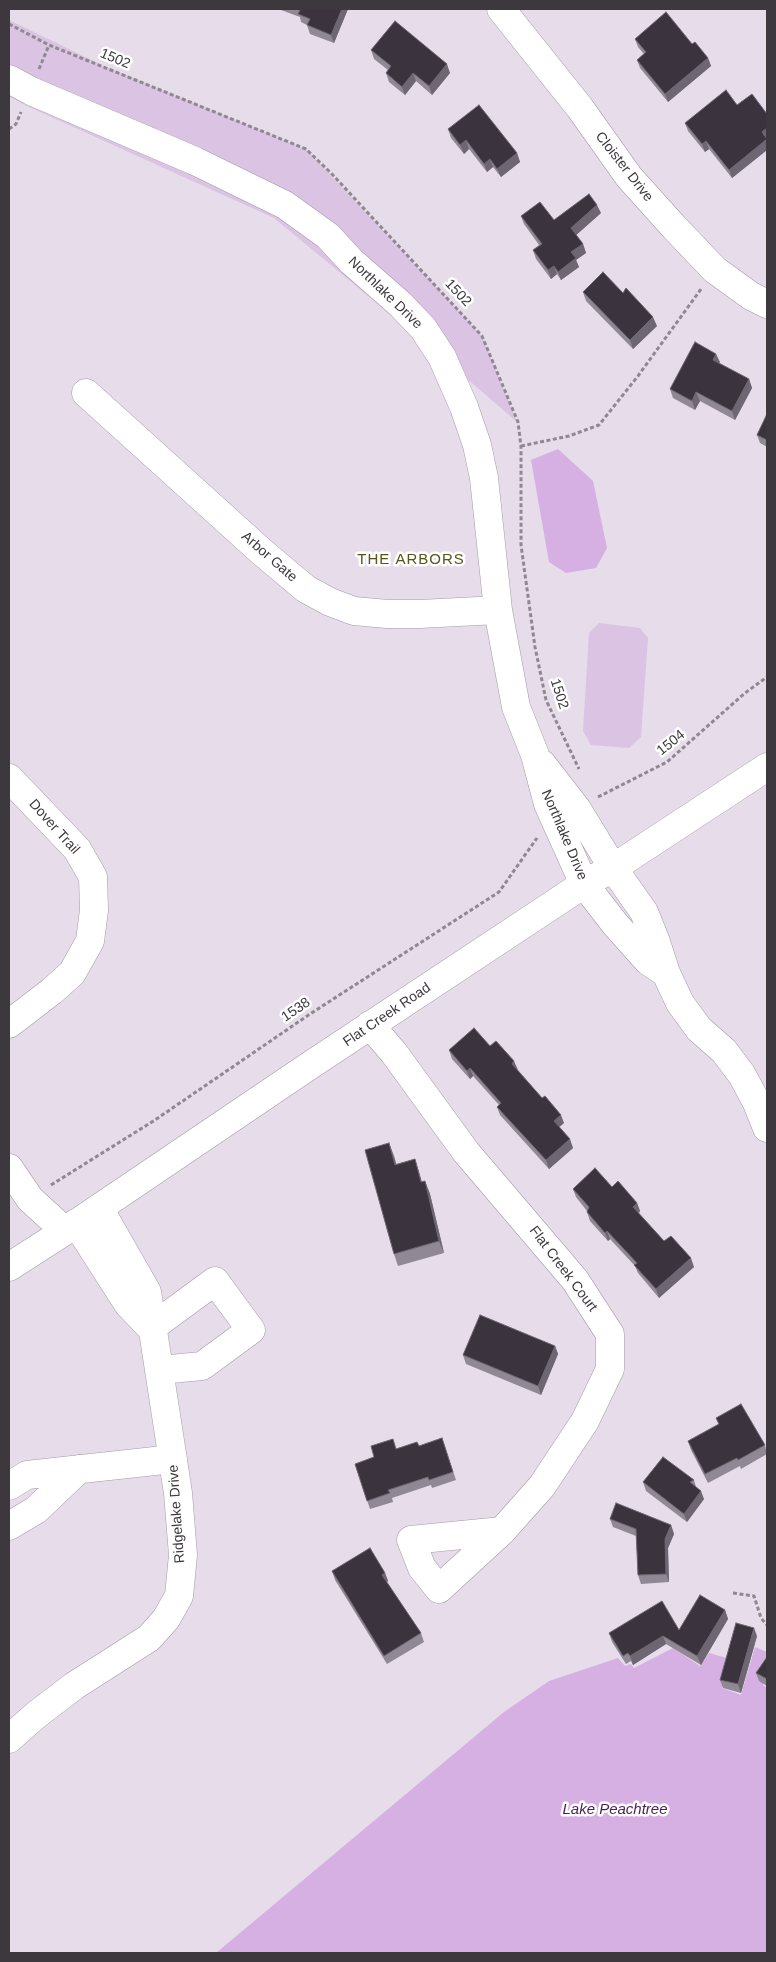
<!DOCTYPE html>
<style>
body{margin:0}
#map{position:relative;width:776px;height:1962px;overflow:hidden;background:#e6dcea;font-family:Helvetica,sans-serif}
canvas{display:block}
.frame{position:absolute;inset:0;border:10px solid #3c383d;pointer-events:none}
</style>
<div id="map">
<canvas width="776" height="1962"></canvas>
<div class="frame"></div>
</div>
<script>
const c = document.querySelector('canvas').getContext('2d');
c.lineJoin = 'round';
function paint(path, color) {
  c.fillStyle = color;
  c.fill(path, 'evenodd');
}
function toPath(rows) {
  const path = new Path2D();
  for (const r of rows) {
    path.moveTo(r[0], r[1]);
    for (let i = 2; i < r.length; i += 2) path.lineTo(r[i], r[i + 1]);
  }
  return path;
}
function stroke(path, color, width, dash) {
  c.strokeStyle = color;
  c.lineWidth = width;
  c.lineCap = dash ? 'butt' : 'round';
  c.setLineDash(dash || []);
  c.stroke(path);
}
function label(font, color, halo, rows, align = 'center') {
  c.font = font + ' Helvetica,sans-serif';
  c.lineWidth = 5;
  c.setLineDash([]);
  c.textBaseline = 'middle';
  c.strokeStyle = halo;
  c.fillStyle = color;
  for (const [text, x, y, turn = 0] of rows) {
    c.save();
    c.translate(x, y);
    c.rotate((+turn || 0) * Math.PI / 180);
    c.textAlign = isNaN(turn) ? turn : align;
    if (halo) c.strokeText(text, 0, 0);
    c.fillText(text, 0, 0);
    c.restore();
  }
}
const green = toPath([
 [9,20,104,66,306,149,482,336,517,422,442,357,274,218,25,105,9,96],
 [599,623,640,628,648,638,641,737,629,748,591,745,583,731,589,633]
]);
const water = toPath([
 [558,449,593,481,607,548,596,568,566,573,549,562,531,460],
 [755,1647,767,1652,763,1685,767,1688,767,1953,216,1953,504,1712,549,1681,618,1658,625,1666,631,1664,634,1668,673,1648,700,1666,709,1653,730,1659,722,1688,741,1695]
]);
const path = toPath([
 [9,24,49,45,306,149,331,173,482,336,518,422,521,446,521,545,535,647,546,700,579,769],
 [39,69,49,45],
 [9,129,16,124,21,112],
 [521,446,569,436,599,425,638,376,701,289],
 [598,797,667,762,745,693,767,677],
 [51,1185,155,1120,310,1014,499,892,537,838],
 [733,1593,754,1596,761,1618,767,1625]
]);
const minor = toPath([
 [501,9,580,108,629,177,674,227,715,270,751,296,767,304],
 [9,79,31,91,195,161,285,205,328,236,351,261,400,304,423,328,442,357,464,407,477,445,484,478,498,610,516,707,535,755,548,804,584,884,615,924,648,961,666,973],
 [86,393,262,552,306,589,330,602,354,611,387,614,420,614,498,610],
 [542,764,577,809,613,868,644,912,656,942,666,973,680,1003,699,1029,724,1051,742,1075,757,1103,767,1128],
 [9,778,77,849,93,877,94,910,90,941,72,973,52,991,9,1024],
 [370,1025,394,1053,466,1152,575,1280,610,1334,610,1369,585,1421,542,1486,502,1531,439,1589,422,1568,411,1540,502,1531],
 [9,1168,30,1199,65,1231],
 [76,1223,128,1304,151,1328],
 [9,1267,65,1231,309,1066,584,884,613,868,767,767],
 [151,1328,215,1281,251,1330,202,1366,160,1370],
 [9,1486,27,1475,173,1459],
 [9,1526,36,1510,79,1469],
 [9,1739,36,1715,74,1686,149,1638,166,1619,179,1596,183,1555,178,1493,147,1292,99,1208]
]);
const wall = toPath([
 [281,9,348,9,334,43,310,34,307,25,301,22,300,17,281,10],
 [635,39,692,44,708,58,711,66,668,102,640,68,637,60,644,54,638,47],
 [371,50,450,73,432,95,416,81,405,95,389,82,386,73,388,70,374,59],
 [767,114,767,150,732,178,709,149,705,152,688,131,685,123],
 [448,129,517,153,520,162,501,177,493,167,487,172,469,149,464,154,451,138],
 [601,213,576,235,583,244,586,253,576,260,579,267,561,280,557,274,551,279,536,259,533,250,539,245,524,224,521,216,554,220],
 [583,292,623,293,657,326,633,349,586,301],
 [720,362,719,363,749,379,752,388,735,420,700,401,695,410,673,398,670,389],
 [767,414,767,447,760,443,757,435],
 [490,1046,518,1070,564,1123,559,1127,573,1148,549,1169,500,1115,497,1107,499,1105,473,1076,470,1079,452,1059,449,1050],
 [389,1143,396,1164,415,1159,422,1182,425,1181,430,1194,444,1253,398,1266,394,1254],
 [612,1187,637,1203,640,1211,639,1213,664,1241,694,1267,659,1298,638,1273,635,1266,610,1239,608,1241,590,1221,587,1212,587,1211,576,1197,573,1189],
 [555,1346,558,1354,541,1395,466,1364,463,1355],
 [716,1418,765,1445,767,1454,741,1469,740,1466,708,1483,691,1450,688,1441,719,1424],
 [442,1438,456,1480,432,1488,431,1485,392,1498,393,1502,370,1509,355,1464,397,1448,419,1446],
 [694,1480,696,1487,704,1499,687,1522,646,1491,643,1482],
 [610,1519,671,1525,674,1534,668,1548,669,1582,641,1584,638,1575,636,1536,613,1527],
 [332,1571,385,1573,388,1581,387,1582,421,1633,424,1642,387,1664,335,1580],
 [725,1610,728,1619,701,1665,666,1644,633,1665,631,1661,626,1664,612,1642,609,1633,679,1630],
 [757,1636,741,1693,723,1688,720,1680],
 [767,1657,767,1686,759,1681,756,1673]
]);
const shadedWall = toPath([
 [342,9,348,9,334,43,331,35],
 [708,58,711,66,668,102,665,94],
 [447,64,450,73,432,95,429,86],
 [413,73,416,81,405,95,402,87],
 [767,128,767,138,762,132],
 [767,139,767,150,732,178,729,170],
 [466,140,469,149,464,154,460,145],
 [706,141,709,149,705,152,702,144],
 [517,153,520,162,501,177,497,169],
 [490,159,493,167,487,172,484,164],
 [597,205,601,213,574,237,571,228],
 [583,244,586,253,576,260,579,267,561,280,558,272,571,252],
 [554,266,557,274,551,279,548,270],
 [653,317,657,326,633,349,630,340],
 [716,354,720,362,716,368,713,360],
 [749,379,752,388,735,420,732,411],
 [696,392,700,401,695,410,692,401],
 [514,1061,518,1070,515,1072,512,1064],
 [470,1068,473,1076,470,1079,467,1071],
 [561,1115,564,1123,557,1129,554,1121],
 [570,1139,573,1148,549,1169,546,1160],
 [389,1143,394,1156,400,1177,395,1165],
 [415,1159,419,1172,425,1195,421,1182],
 [425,1181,430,1194,444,1253,439,1241],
 [637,1203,640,1211,636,1215,633,1207],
 [607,1231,610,1239,608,1241,605,1233],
 [691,1258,694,1267,659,1298,656,1289],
 [555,1346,558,1354,541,1395,538,1386],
 [701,1491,704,1499,687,1522,684,1514],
 [671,1525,674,1534,668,1548,669,1582,666,1574,665,1539],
 [385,1573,388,1581,385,1583,382,1575],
 [725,1610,728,1619,701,1665,697,1656],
 [754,1628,757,1636,741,1693,738,1684],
 [663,1636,666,1644,633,1665,630,1656]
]);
const building = toPath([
 [296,9,342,9,331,35,307,25,310,19,298,14,300,10,296,9],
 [666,12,692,44,695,42,708,58,665,94,637,60,646,52,635,39,666,12],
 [395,21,447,64,429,86,413,73,402,87,386,73,391,66,371,50,395,21],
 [726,90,737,105,752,94,767,114,767,128,762,132,767,139,729,170,706,141,702,144,685,123,726,90],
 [479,105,517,153,497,169,490,159,484,164,466,140,460,145,448,129,479,105],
 [589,194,597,205,571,228,583,244,571,252,576,258,558,272,554,266,548,270,533,250,542,244,521,216,540,202,554,220,589,194],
 [603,272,623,293,626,288,653,317,630,340,583,292,603,272],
 [695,342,716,354,713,360,749,379,732,411,696,392,692,401,670,389,695,342],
 [767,414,767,440,757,435,767,414],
 [474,1028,490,1046,496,1041,514,1061,512,1064,542,1098,545,1096,561,1115,554,1121,570,1139,546,1160,497,1107,501,1103,470,1068,467,1071,449,1050,474,1028],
 [389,1143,395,1165,415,1159,421,1182,425,1181,439,1241,394,1254,365,1150,389,1143],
 [595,1168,612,1187,618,1181,637,1203,633,1207,664,1241,671,1236,691,1258,656,1289,634,1265,637,1263,607,1231,605,1233,587,1212,589,1207,573,1189,595,1168],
 [480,1315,555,1346,538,1386,463,1355,480,1315],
 [741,1404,765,1445,738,1460,737,1458,705,1474,688,1441,719,1424,716,1418,741,1404],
 [442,1438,453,1472,429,1480,428,1477,388,1490,390,1493,367,1501,355,1464,374,1457,371,1446,393,1439,396,1449,417,1442,419,1446,442,1438],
 [663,1457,694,1480,690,1482,701,1491,684,1514,643,1482,663,1457],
 [616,1503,671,1525,665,1539,666,1574,638,1575,636,1529,610,1519,616,1503],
 [370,1548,385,1573,382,1575,421,1633,384,1656,332,1571,370,1548],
 [700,1595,725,1610,697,1656,663,1636,630,1656,628,1653,623,1656,609,1633,662,1601,679,1630,700,1595],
 [736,1623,754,1628,738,1684,720,1680,736,1623],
 [767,1657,767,1679,756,1673,767,1657]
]);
const streetNames = [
 ["1502",115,59,23],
 ["Cloister Drive",624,167,52],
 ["Northlake Drive",385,293,44],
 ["1502",458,293,47],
 ["Arbor Gate",269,557,41],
 ["1502",559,694,72],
 ["1504",671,743,-39],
 ["Dover Trail",54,827,48],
 ["Northlake Drive",564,835,67],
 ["1538",296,1010,-34],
 ["Flat Creek Road",387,1015,-34],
 ["Flat Creek Court",563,1269,53],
 ["Ridgelake Drive",177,1514,-94]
];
const neighbourhoodNames = [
 ["THE ARBORS",411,560]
];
const waterNames = [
 ["Lake Peachtree",615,1810]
];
paint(green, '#dac3e3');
paint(water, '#d6b0e3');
stroke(minor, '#a49aa7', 29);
stroke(path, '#8f8891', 3, [4, 2.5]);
stroke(minor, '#fff', 28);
paint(wall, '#908894');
paint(shadedWall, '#6e6672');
paint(building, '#3b333e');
stroke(building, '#6e6672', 1);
label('14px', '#3c383d', '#fff', streetNames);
c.letterSpacing = '1px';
label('15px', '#575519', '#fff', neighbourhoodNames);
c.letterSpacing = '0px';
label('italic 15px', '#4b1d5a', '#fff', waterNames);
</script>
